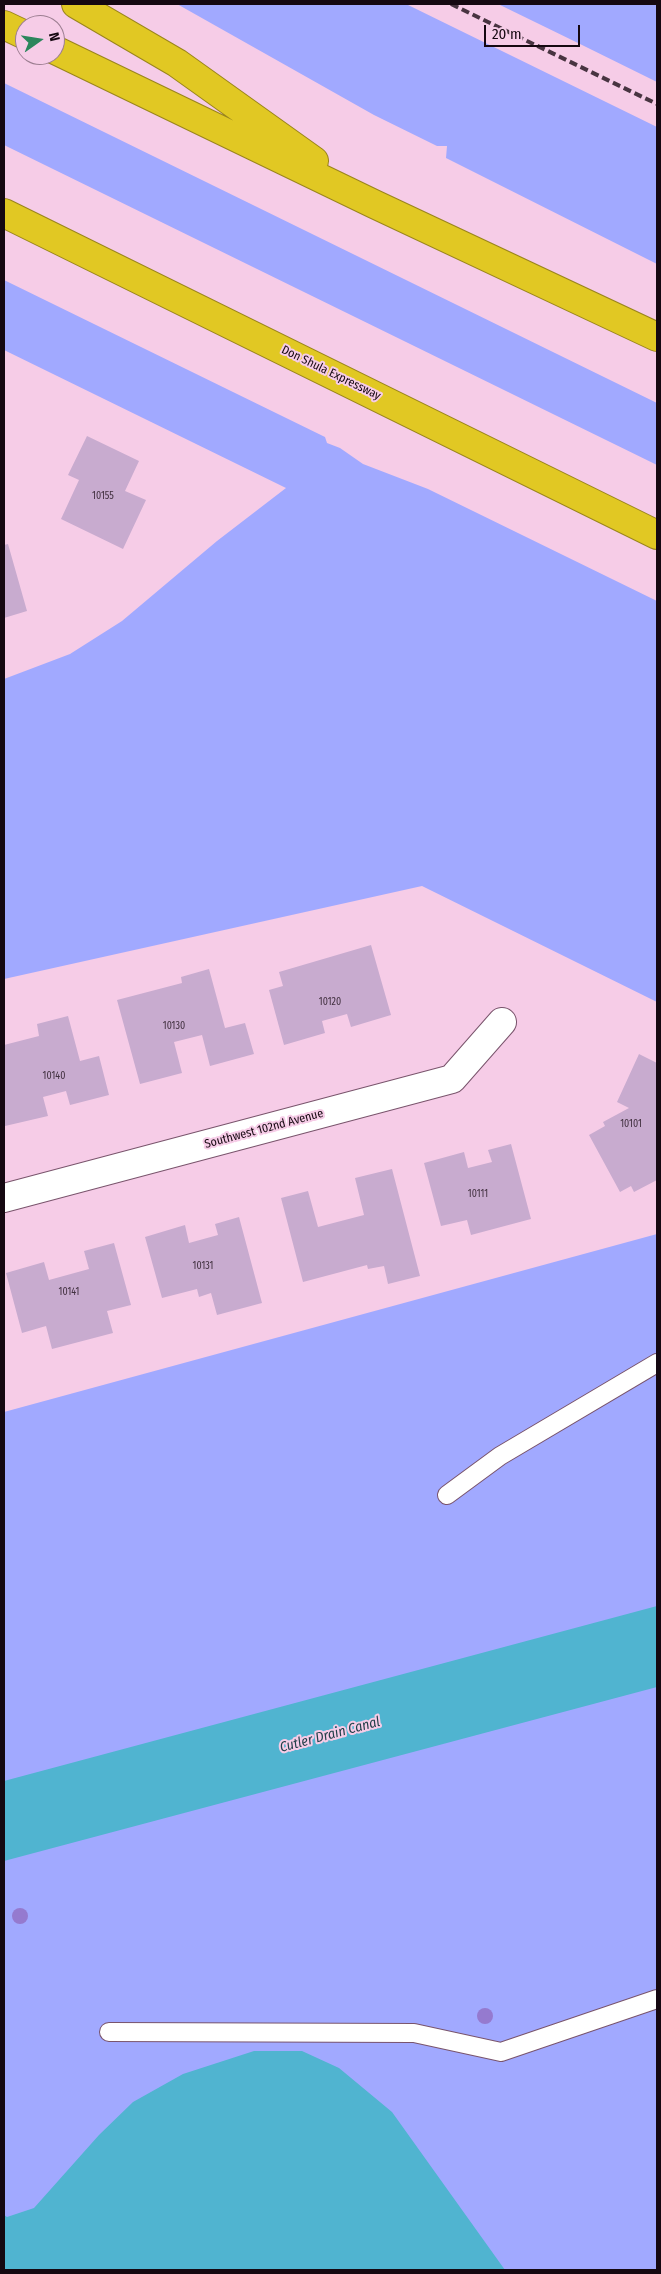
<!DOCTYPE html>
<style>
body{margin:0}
#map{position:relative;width:661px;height:2274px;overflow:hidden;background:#f6cce7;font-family:"Fira Sans Condensed",sans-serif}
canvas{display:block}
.frame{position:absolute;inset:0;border:5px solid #150811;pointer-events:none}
.north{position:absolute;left:15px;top:15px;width:50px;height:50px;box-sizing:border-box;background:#f6cce7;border:1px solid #9c7e91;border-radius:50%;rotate:77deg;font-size:14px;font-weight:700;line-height:20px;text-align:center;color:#150811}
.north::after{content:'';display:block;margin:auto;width:18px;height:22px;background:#2b865c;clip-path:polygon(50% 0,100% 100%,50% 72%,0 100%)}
.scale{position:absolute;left:484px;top:25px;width:96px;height:22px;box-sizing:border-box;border:2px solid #150811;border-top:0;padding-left:6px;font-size:15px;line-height:18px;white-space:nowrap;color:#150811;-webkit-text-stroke:4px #f6cce7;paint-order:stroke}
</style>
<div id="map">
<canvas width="661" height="2274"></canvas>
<div class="frame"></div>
<div class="north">N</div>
<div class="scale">20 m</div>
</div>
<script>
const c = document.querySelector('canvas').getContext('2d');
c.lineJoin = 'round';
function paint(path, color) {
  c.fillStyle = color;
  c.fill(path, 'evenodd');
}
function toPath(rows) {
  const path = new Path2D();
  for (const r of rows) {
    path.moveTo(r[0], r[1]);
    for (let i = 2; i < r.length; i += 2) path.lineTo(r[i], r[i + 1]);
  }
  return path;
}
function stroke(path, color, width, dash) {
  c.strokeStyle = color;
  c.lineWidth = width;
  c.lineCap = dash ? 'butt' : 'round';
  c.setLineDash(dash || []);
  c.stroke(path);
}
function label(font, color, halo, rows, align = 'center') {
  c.font = font + ' "Fira Sans Condensed",sans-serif';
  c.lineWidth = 4;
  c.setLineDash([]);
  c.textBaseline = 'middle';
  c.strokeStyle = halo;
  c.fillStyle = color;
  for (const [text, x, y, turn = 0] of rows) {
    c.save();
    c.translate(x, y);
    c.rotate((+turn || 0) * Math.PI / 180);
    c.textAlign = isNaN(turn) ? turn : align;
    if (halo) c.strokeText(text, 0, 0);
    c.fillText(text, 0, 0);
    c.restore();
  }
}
const green = toPath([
 [177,4,406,4,657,127,657,264,446,158,447,146,437,146,374,115],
 [498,4,657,4,657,82,578,43],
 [4,83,657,403,657,465,4,145],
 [4,280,325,437,327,443,340,448,363,464,428,489,657,601,657,1002,422,886,4,979,4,679,70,654,122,621,217,541,286,488,4,350],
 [657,1234,657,2270,4,2270,4,1412]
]);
const water = toPath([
 [657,1606,657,1687,4,1861,4,1781],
 [254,2051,302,2051,339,2068,392,2112,505,2270,4,2270,4,2215,7,2217,34,2208,99,2135,133,2102,183,2074]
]);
const building = toPath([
 [87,436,139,461,125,491,146,500,123,549,61,519,79,480,68,475],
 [8,544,27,611,4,618,4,545],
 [371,945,391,1015,351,1027,347,1014,322,1021,325,1033,284,1045,269,990,283,986,279,972],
 [209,969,225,1028,245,1023,254,1054,210,1066,202,1035,174,1042,182,1073,140,1084,117,1000,182,983,181,977],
 [68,1016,80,1061,99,1056,109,1095,70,1105,66,1091,43,1097,48,1116,5,1126,4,1045,39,1036,37,1024],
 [639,1054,657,1063,657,1180,634,1192,631,1186,620,1192,589,1135,605,1126,603,1122,629,1108,617,1102],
 [511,1144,531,1219,471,1235,467,1220,441,1226,424,1163,464,1152,468,1168,492,1162,488,1150],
 [392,1169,420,1276,388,1284,384,1266,368,1269,367,1265,303,1282,281,1198,308,1191,318,1227,364,1215,355,1178],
 [239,1217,262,1303,217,1315,211,1293,199,1297,197,1289,162,1298,145,1237,185,1225,189,1243,218,1235,215,1224],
 [114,1243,131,1305,107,1311,113,1333,52,1349,46,1326,22,1333,6,1273,44,1262,49,1280,89,1269,84,1251]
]);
const lane = toPath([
 [447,1495,500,1456,657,1363],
 [109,2032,414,2033,501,2052,657,1999]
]);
const street = toPath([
 [4,1198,452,1079,502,1022]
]);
const highway = toPath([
 [76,4,177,63,314,161],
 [4,25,25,35],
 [55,50,374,204,657,337],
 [4,213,657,535]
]);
const rail = toPath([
 [451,4,657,104]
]);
const trees = [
 [20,1916],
 [485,2016]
];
const numberNames = [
 ["10155",103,496],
 ["10120",330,1002],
 ["10130",174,1026],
 ["10140",54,1076],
 ["10101",631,1124],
 ["10111",478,1194],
 ["10131",203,1266],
 ["10141",69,1292]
];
const streetNames = [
 ["Don Shula Expressway",331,373,26],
 ["Southwest 102nd Avenue",264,1129,-15]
];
const waterNames = [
 ["Cutler Drain Canal",330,1735,-15]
];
paint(green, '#a1a9ff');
paint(water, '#50b4d0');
paint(building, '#c8abcf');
stroke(lane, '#79546c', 20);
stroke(street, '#79546c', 30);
stroke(highway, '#9a851d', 30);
stroke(lane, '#fff', 18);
stroke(street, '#fff', 28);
stroke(highway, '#e1c823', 28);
stroke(rail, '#483441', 4, [8, 4]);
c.fillStyle = '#957acf';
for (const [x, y] of trees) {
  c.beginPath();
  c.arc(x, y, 8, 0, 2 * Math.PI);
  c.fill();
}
label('10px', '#423140', null, numberNames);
label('12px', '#150811', '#f6cce7', streetNames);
label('italic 14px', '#22404a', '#f6cce7', waterNames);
</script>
